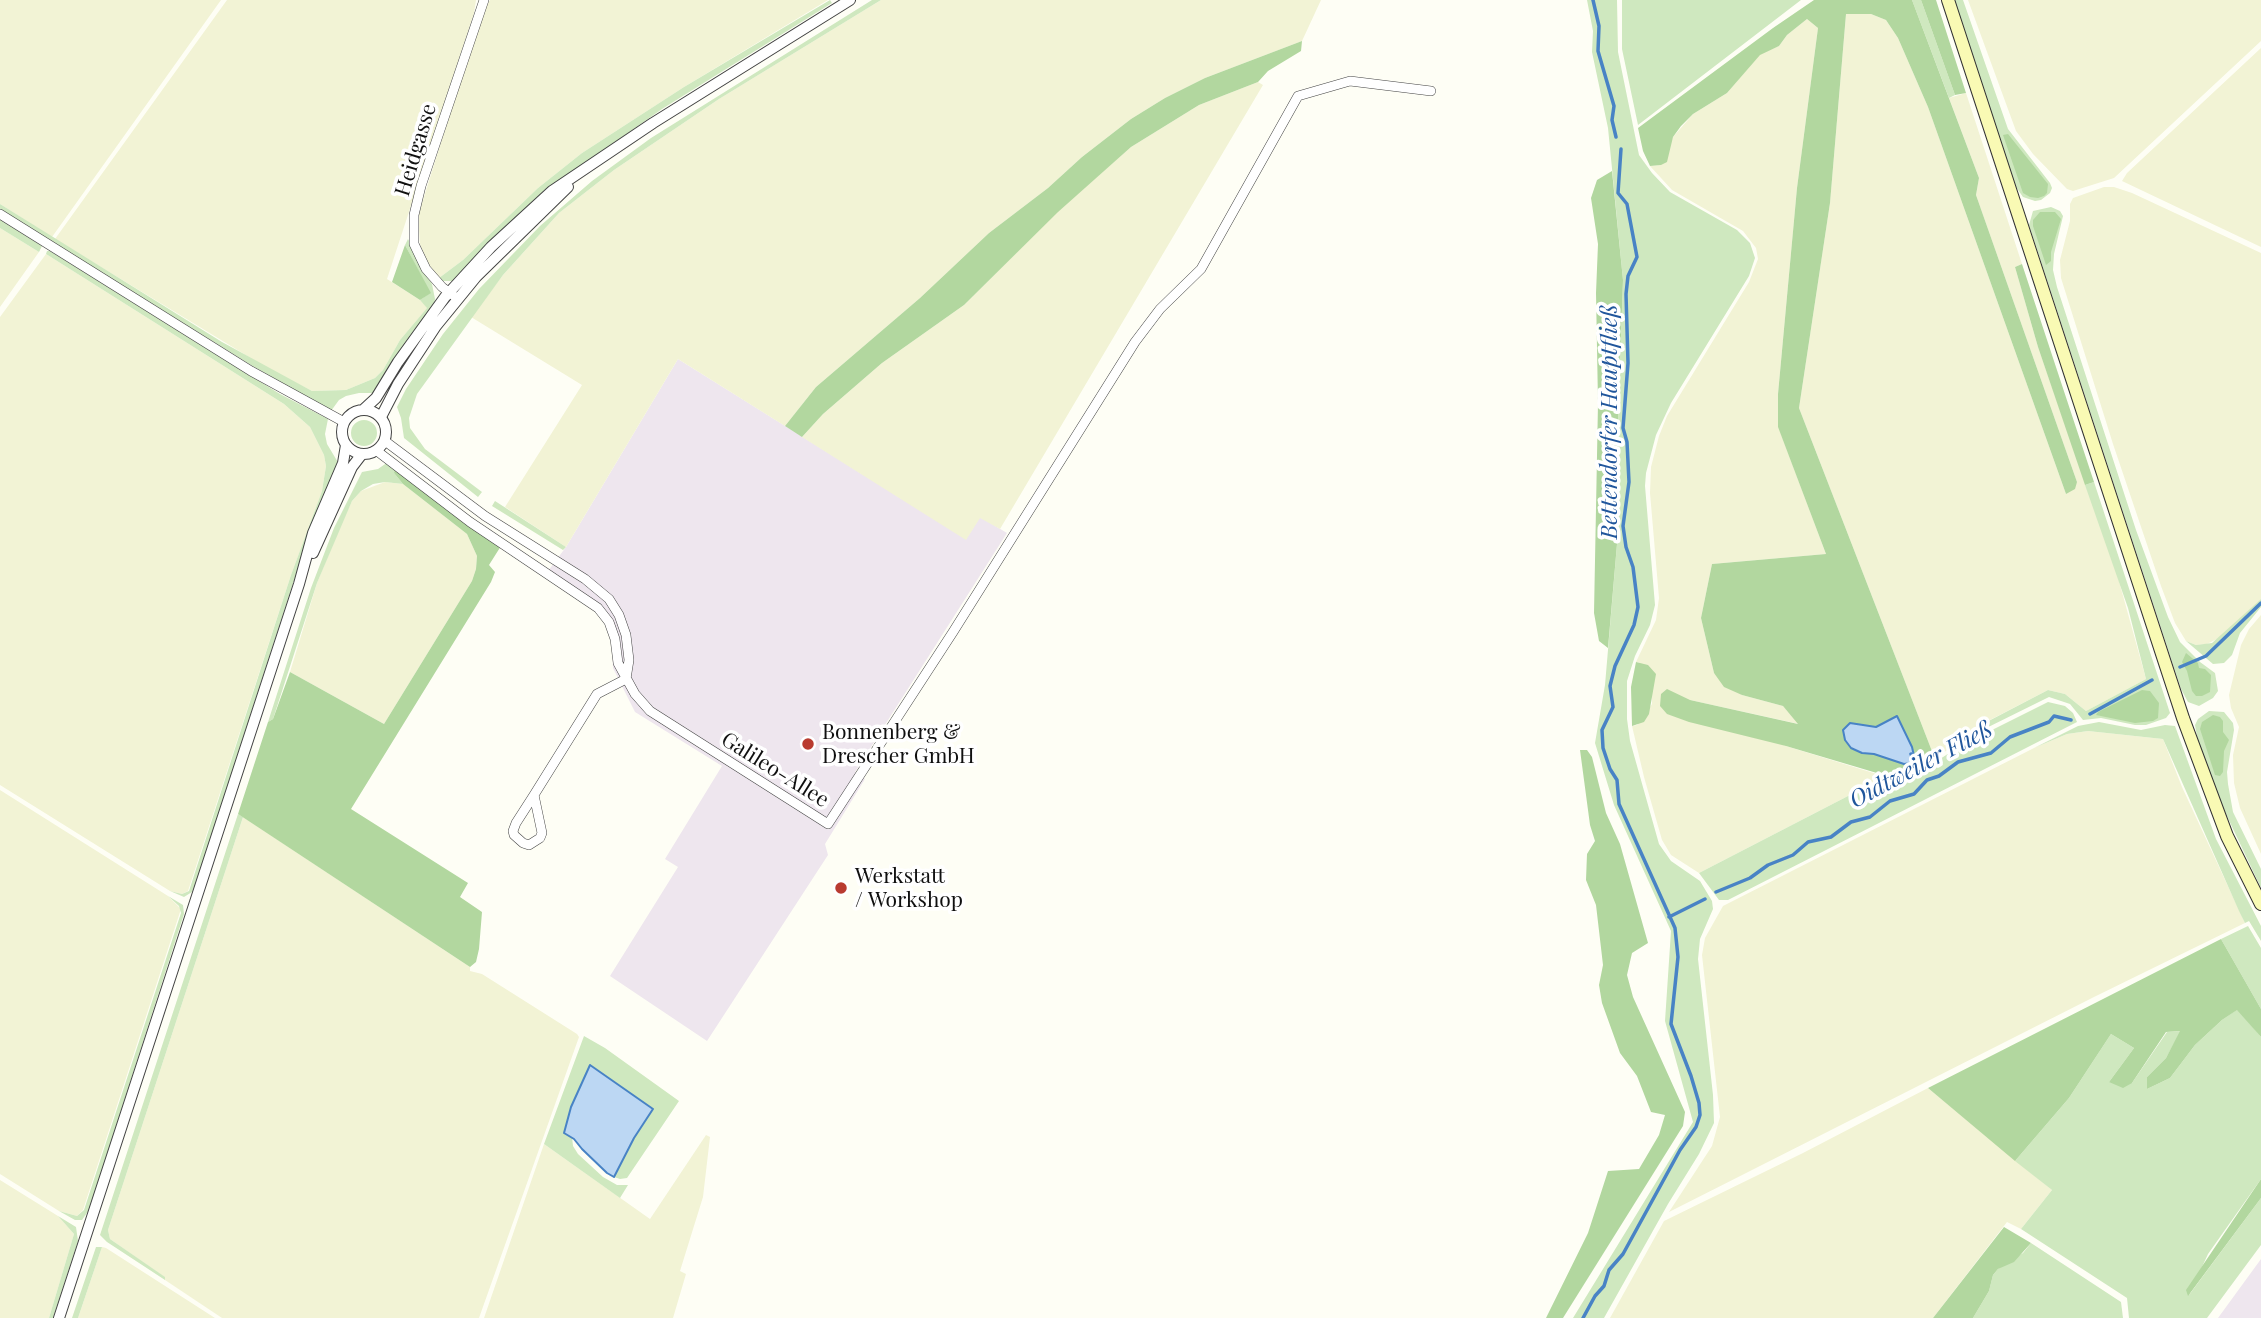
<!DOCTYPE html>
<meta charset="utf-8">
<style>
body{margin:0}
canvas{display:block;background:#fefef5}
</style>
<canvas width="2261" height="1318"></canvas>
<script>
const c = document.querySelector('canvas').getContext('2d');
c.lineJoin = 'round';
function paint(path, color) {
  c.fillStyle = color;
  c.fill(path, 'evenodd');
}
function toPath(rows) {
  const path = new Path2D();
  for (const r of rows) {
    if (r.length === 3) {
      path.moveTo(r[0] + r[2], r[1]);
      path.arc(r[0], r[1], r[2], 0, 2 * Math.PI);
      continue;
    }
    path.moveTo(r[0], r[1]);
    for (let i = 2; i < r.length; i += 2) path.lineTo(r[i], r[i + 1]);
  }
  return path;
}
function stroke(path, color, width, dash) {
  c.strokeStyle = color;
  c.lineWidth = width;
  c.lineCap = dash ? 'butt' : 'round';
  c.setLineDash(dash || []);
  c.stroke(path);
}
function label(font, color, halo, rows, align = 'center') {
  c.font = font + ' "Playfair Display",serif';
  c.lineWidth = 7;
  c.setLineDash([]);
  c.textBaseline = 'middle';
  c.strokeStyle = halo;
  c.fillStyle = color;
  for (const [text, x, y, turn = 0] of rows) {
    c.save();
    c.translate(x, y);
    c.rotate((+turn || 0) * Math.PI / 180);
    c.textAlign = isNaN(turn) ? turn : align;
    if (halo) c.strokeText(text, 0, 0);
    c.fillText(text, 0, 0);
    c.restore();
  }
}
const industrial = toPath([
 [678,359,966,539,980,517,1007,533,855,772,865,779,825,844,828,855,707,1041,610,976,678,867,665,859,722,766,635,712,613,668,612,641,607,623,592,605,545,575,566,547],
 [2261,1259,2261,1318,2218,1318]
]);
const farmland = toPath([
 [0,0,221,0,52,237,0,204],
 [227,0,476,0,474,13,387,279,420,300,428,307,400,340,383,370,375,378,346,390,312,391,272,371,55,239],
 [490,0,828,0,684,87,582,153,538,188,463,260,439,278,425,259,420,244,418,216,474,37,482,11],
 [881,0,1321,0,1302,41,1205,78,1165,98,1131,119,1082,157,1048,188,989,233,920,298,816,387,785,426,678,359,566,547,505,507,582,385,471,317,503,275,559,213,614,170,719,99],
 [1968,0,2261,0,2261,41,2114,178,2073,191,2067,189,2033,154,2016,131],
 [1846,14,1871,14,1886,20,1898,38,1928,107,2066,494,2077,482,1976,195,1979,178,1949,98,1966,93,2022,264,2015,267,2038,347,2117,574,2146,679,2086,711,2065,694,2048,690,1957,737,1958,742,1935,759,1799,408,1830,203],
 [1807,19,1818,28,1797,188,1778,394,1778,426,1826,554,1712,564,1701,618,1714,673,1742,695,1783,706,1799,724,1690,700,1667,689,1786,746,1880,775,1879,780,1699,873,1671,855,1662,840,1644,777,1632,726,1637,725,1652,704,1652,693,1640,663,1636,662,1656,620,1659,598,1650,493,1651,467,1659,436,1667,416,1749,282,1758,259,1756,248,1743,231,1672,190,1650,166,1661,165,1673,137,1693,114,1727,93,1760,54,1779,46,1787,35],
 [2261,48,2261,247,2122,181,2127,173],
 [1258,82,1263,85,1000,529,980,518,966,540,802,437,823,414,882,363,964,305,1058,211,1131,147,1199,105],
 [2104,187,2114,187,2132,193,2261,253,2261,599,2221,637,2207,644,2196,645,2186,641,2175,623,2161,586,2113,444,2061,278,2060,260,2070,221,2070,204,2073,198],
 [0,228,39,252,0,307],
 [46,254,284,404,310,427,324,455,326,466,322,491,291,575,188,891,182,894,170,891,0,785,0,317],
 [385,482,403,484,467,534,477,556,476,569,472,581,384,724,290,672,317,583,342,522,352,501,361,491],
 [2261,615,2261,854,2240,808,2234,783,2233,755,2239,727,2231,708,2229,695,2241,645,2249,629],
 [2088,731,2163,739,2182,787,2245,923,2094,997,1669,1212,1712,1146,1720,1117,1702,955,1705,938,1723,906,2034,748,2067,734],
 [0,790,168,896,181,909,83,1210,77,1216,59,1211,0,1174],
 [243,817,470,967,470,971,482,974,577,1034,579,1037,479,1318,222,1318,165,1280,164,1277,110,1239,108,1230],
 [1928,1088,2052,1190,2021,1229,2007,1222,1933,1318,1610,1318,1664,1221,1803,1153],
 [706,1135,710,1137,703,1197,680,1271,686,1274,673,1318,484,1318,544,1144,650,1219],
 [0,1180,58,1216,74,1234,49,1318,0,1318],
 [102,1247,106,1248,215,1318,78,1318]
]);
const green = toPath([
 [830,0,832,3,662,109,574,171,453,281,443,281,439,278,463,260,538,188,582,153,684,87],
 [872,0,881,0,719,99,614,170,559,213,503,275,417,394,409,418,410,428,425,449,482,492,478,497,404,438,401,418,397,407,406,389,443,334,479,289,540,226,592,181,651,138],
 [1587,0,1617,0,1618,52,1639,155,1652,173,1670,192,1737,230,1750,243,1755,258,1749,276,1671,403,1656,435,1646,473,1645,486,1655,605,1650,625,1635,656,1627,681,1627,719,1630,741,1659,844,1671,861,1700,881,1712,901,1713,909,1700,939,1698,959,1713,1095,1714,1123,1699,1154,1668,1204,1604,1318,1573,1318,1693,1122,1665,1021,1671,931,1614,805,1595,743,1605,685,1619,521,1618,423,1623,280,1608,128,1592,52,1593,31],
 [1622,0,1801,0,1638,125,1622,49],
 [1912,0,1921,0,1955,95,1949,98],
 [1954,0,1963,0,2008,129,2050,183,2052,188,2050,193,2041,200,2035,201,2023,197,2016,187],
 [0,204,222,342,312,391,346,390,375,378,383,370,400,340,427,308,420,300,430,293,405,245,408,239,432,284,435,299,433,310,375,393,359,393,346,396,339,400,331,411,251,365,0,210],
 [2051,207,2060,211,2063,216,2054,254,2053,270,2057,287,2136,530,2168,617,2180,642,2200,662,2215,673,2218,691,2213,698,2199,706,2188,702,2181,689,2029,225,2033,211],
 [0,219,42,246,39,252,0,228],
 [47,251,50,251,280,394,328,419,325,434,327,444,339,464,312,528,297,571,196,882,192,892,184,897,170,891,182,894,189,891,291,575,322,491,326,466,324,455,310,427,284,404,46,254],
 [364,433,13],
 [388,462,395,468,394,473,403,484,385,482,373,484,361,491,352,501,317,583,273,719,268,722,311,588,334,528,362,472,378,469],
 [2094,482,2170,713,2166,718,2146,725,2135,725,2101,718,2083,720,2070,704,2049,697,1958,742,1956,738,2048,690,2065,694,2086,711,2146,679,2128,608,2085,485],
 [495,501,566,547,563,550,492,506],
 [2261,599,2261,607,2240,633,2232,655,2224,663,2213,664,2186,641,2196,645,2212,643],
 [2048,702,2065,706,2073,713,2077,722,1728,900,1719,900,1699,873,1879,780,1897,783,1917,774,1960,746],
 [2209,711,2224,712,2233,723,2234,730,2227,772,2228,784,2233,812,2261,869,2261,888,2217,795,2198,742,2195,725,2198,719],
 [2099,722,2141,730,2165,725,2175,726,2216,839,2261,926,2261,941,2249,921,2245,923,2239,911,2163,739,2088,731,2067,734,2034,748,2078,726],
 [238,814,243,817,108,1230,110,1239,165,1277,165,1280,107,1242,100,1235],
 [168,896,183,905,184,914,89,1210,82,1220,75,1220,59,1211,77,1216,84,1210,181,913,179,906],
 [2248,926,2261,948,2261,1009,2221,939],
 [2238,1009,2261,1037,2261,1179,2208,1254,2189,1295,2261,1198,2261,1245,2207,1318,2129,1318,2127,1298,2021,1229,2052,1190,2015,1161,2069,1098,2111,1034,2134,1048,2109,1082,2132,1083,2167,1032,2181,1031,2166,1058,2147,1077,2147,1089,2170,1078,2195,1045,2222,1020],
 [584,1036,605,1048,679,1101,627,1178,620,1179,614,1177,634,1138,653,1109,590,1065,571,1107,564,1133,572,1137,573,1146,578,1154,603,1177,617,1185,628,1185,620,1198,544,1144],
 [58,1216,76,1227,78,1241,53,1318,49,1318,74,1234],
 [2031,1243,2121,1302,2123,1318,1973,1318,1989,1291,1993,1275,1998,1269,2023,1253],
 [96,1247,102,1247,78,1318,72,1318]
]);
const forest = toPath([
 [1814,0,1912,0,1979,178,1976,195,2077,482,2075,489,2066,494,1928,107,1898,38,1886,20,1871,14,1846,14,1830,203,1799,408,1935,759,1897,779,1786,746,1689,722,1667,714,1660,706,1661,694,1667,689,1690,700,1798,724,1783,706,1742,695,1724,687,1714,673,1701,618,1712,564,1826,554,1778,427,1778,394,1797,188,1818,28,1807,19,1787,35,1779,46,1760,55,1727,93,1693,114,1681,126,1673,137,1667,162,1661,165,1650,166,1643,151,1638,128,1773,28],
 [1921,0,1936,0,1966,93,1955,95],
 [1302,41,1301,51,1268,71,1258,82,1199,105,1131,147,1058,212,964,305,882,363,823,414,802,437,785,426,816,387,920,298,989,233,1048,188,1082,157,1131,119,1165,98,1205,78],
 [2008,134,2048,184,2047,193,2044,196,2038,198,2030,197,2023,193,2003,135],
 [1612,171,1623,280,1618,423,1619,521,1608,648,1599,641,1594,613,1598,403,1596,293,1598,244,1591,198,1597,180],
 [2040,212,2055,212,2061,219,2051,252,2051,261,2046,265,2033,226,2033,220],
 [405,245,431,293,420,300,392,282],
 [2022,264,2052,355,2094,482,2085,485,2038,347,2015,267],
 [395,468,501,546,489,565,495,572,491,582,351,809,468,883,460,897,482,912,479,949,476,962,470,967,238,814,268,722,273,719,290,672,384,724,472,581,476,569,477,556,467,534,403,484,394,473],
 [2186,653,2198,663,2199,668,2205,669,2211,675,2210,692,2202,696,2196,696,2192,691,2187,671,2182,662],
 [1636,662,1648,665,1656,674,1649,714,1644,722,1632,726,1631,687],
 [2142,690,2150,691,2159,703,2158,718,2153,721,2135,723,2096,715,2098,712],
 [2213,715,2220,717,2223,721,2223,732,2229,740,2224,751,2223,772,2220,776,2215,775,2200,729,2202,722],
 [1580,750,1587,750,1592,757,1606,813,1620,844,1648,943,1632,953,1627,975,1633,997,1685,1112,1683,1126,1563,1318,1546,1318,1588,1233,1608,1171,1639,1169,1659,1135,1665,1115,1651,1112,1637,1076,1620,1053,1602,1003,1599,985,1603,965,1596,905,1586,880,1587,854,1595,841,1590,825],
 [2221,939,2261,1009,2261,1037,2237,1010,2222,1020,2195,1045,2170,1078,2147,1089,2147,1077,2166,1058,2180,1031,2166,1032,2132,1083,2123,1088,2109,1082,2134,1048,2111,1034,2069,1098,2015,1161,1928,1088],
 [2261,1179,2261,1198,2188,1296,2186,1290],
 [2004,1227,2031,1243,2014,1262,1998,1269,1993,1275,1989,1291,1973,1318,1933,1318]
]);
const water = toPath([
 [1897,716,1912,747,1914,756,1911,763,1904,764,1874,754,1862,753,1851,748,1845,740,1843,730,1850,723,1876,727,1897,716],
 [590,1065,653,1109,634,1138,614,1177,607,1173,582,1149,574,1139,564,1133,571,1107,590,1065]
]);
const stream = toPath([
 [1593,0,1599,26,1598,51,1614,106,1612,120,1616,137],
 [2180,667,2206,656,2261,603],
 [2090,714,2152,680],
 [1911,754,1916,765],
 [1716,892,1750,878,1768,865,1793,855,1808,842,1831,837,1851,822,1870,817,1890,801,1914,794,1927,780,1939,776,1958,762,1991,753,2010,737,2049,722,2054,716,2071,720],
 [1669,917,1705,899],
 [1583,1318,1595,1296,1604,1286,1609,1270,1623,1254,1680,1150,1696,1127,1700,1115,1699,1103,1691,1076,1671,1024,1678,957,1675,928,1619,804,1617,780,1610,769,1603,748,1602,730,1613,707,1610,686,1615,666,1634,625,1638,607,1633,567,1626,547,1623,526,1629,482,1627,442,1623,428,1628,363,1626,294,1628,276,1637,257,1627,204,1618,193,1621,149]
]);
const minor = toPath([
 [0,214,251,371,344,422],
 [454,296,442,287,426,269,414,244,414,215,421,186,484,0],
 [385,441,485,516,585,579,609,599,619,615,626,635,629,660,626,679],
 [377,451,470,522,598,608,609,622,615,639,618,663,635,694,650,711,828,824,953,632,1135,342,1160,309,1201,269,1298,96,1350,81,1431,91],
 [534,795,542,833,540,838,529,845,523,843,514,835,513,831,516,823,534,795,597,694,626,679]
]);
const tertiary = toPath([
 [364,432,22],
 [363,410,376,398,398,362,445,297,491,247,552,191,653,123,850,0],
 [381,417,398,384,436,326,476,277,568,187],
 [313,553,352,467,362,454],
 [59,1318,299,584,313,533,343,463,346,445]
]);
const secondary = toPath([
 [1948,0,2183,718,2227,836,2261,904]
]);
const markers = [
 [808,744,7,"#b93b30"],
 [841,888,7,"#b93b30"]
];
const streetNames = [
 ["Heidgasse",416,150,-73],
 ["Galileo-Allee",775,770,32]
];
const poiNames = [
 ["Bonnenberg &",822,732],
 ["Drescher GmbH",822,756],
 ["Werkstatt",855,876],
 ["/ Workshop",855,900]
];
const waterNames = [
 ["Bettendorfer Hauptfließ",1610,422,-90],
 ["Oidtweiler Fließ",1921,765,-28]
];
paint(industrial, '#eee6ee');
paint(farmland, '#f2f3d5');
paint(green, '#cfe8bf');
paint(forest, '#b2d79f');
paint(water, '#bcd7f3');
stroke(water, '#4883c5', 2);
stroke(stream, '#4883c5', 3.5);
stroke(minor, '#434343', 10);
stroke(tertiary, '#434343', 12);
stroke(secondary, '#323232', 14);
stroke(minor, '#fff', 9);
stroke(tertiary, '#fff', 10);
stroke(secondary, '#f9fab4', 12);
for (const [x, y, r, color] of markers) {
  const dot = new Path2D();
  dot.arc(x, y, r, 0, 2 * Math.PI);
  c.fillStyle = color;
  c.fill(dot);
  stroke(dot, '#fff', 2.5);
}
label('21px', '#101010', '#fff', streetNames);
label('21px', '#101010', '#fff', poiNames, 'left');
label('italic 23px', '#20569c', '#fff', waterNames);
</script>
